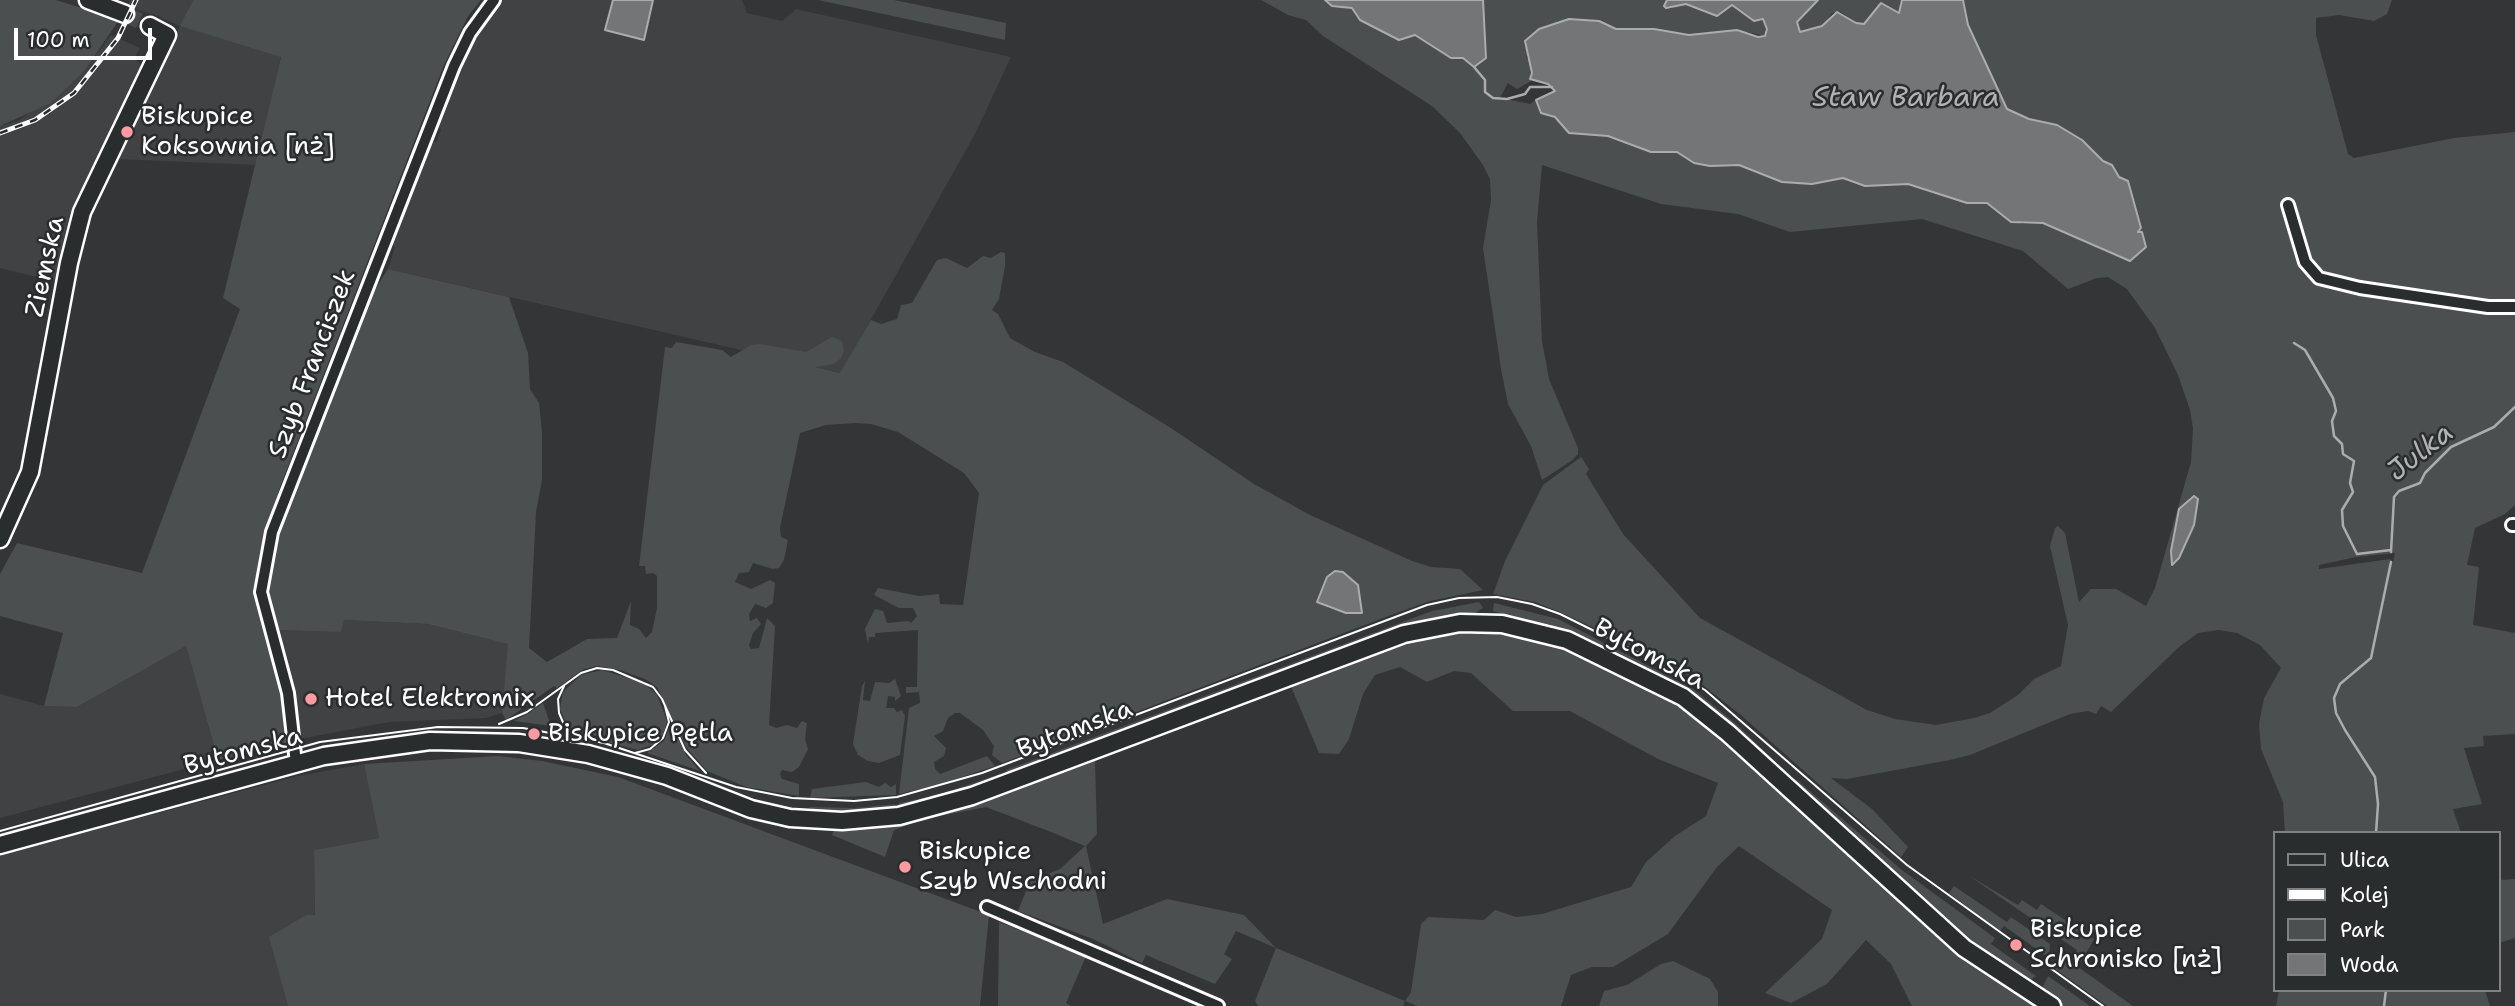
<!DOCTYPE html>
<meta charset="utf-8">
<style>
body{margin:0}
#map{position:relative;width:2515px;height:1006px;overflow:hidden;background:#333536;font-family:"Shantell Sans",sans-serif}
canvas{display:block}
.legend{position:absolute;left:2273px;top:831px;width:228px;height:161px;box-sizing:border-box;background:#2a2d2e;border:2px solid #7f8182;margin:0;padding:9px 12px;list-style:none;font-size:21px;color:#fff}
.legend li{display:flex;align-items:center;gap:14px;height:35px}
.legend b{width:35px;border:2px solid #7f8182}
.scale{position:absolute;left:14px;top:28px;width:138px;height:32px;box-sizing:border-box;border:4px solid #fff;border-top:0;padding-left:9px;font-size:21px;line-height:24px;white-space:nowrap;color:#fff;-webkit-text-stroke:5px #2a2d2e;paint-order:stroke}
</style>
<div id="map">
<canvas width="2515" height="1006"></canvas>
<ul class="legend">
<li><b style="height:9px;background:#2a2d2e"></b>Ulica</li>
<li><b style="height:9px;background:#fff"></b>Kolej</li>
<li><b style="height:19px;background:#4c4f50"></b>Park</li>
<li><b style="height:19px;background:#737576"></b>Woda</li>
</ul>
<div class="scale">100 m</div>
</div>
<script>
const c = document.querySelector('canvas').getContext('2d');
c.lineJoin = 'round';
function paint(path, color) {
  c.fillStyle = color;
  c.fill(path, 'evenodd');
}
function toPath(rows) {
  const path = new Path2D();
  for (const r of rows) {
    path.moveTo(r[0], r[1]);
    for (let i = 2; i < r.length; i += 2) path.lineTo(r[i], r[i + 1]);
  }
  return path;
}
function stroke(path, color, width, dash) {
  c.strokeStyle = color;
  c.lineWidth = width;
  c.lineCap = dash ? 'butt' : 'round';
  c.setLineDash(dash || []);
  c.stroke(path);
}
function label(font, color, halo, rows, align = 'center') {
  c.font = font + ' "Shantell Sans",sans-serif';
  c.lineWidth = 5;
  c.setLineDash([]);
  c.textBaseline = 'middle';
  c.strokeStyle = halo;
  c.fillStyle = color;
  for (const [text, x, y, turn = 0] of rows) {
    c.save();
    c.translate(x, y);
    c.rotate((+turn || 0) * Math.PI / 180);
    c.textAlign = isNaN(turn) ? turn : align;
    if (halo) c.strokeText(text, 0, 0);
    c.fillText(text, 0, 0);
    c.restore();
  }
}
const built = toPath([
 [130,0,193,0,181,26,281,56,255,165,116,159,180,26,155,15,127,7],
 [503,0,742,0,747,13,782,21,796,9,1011,57,975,134,841,373,388,269,395,247,390,244,430,143,437,141,441,130,436,123,474,36,495,5],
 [111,35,140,48,134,58,141,65,75,203,57,282,0,268,0,126,18,121,85,70],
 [343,620,428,624,509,644,502,713,486,718,389,722,300,739,288,666,276,630,341,632],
 [186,646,218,760,0,818,0,694,44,706,77,707],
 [364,764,379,838,314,850,315,916,270,937,288,1006,0,1006,0,855,298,776]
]);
const green = toPath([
 [0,0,56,0,119,20,85,70,51,103,0,126],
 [193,0,481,0,468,16,444,65,280,487,265,537,258,576,258,607,285,711,285,747,218,760,186,646,77,707,44,706,63,633,0,616,0,574,17,543,142,573,240,309,223,298,281,57,180,26],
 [818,0,894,0,1006,23,1005,40],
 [1261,0,1325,0,1333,6,1352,8,1360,20,1398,40,1415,35,1451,58,1463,58,1470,63,1486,58,1483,0,1667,0,1670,9,1678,4,1686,4,1708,13,1731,5,1754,21,1765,21,1767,28,1765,36,1737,30,1689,35,1654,29,1616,29,1604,24,1526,56,1530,62,1531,81,1517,89,1508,83,1500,98,1530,104,1538,98,1539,107,1555,117,1569,133,1608,136,1651,152,1678,152,1694,163,1710,166,1739,165,1782,182,1812,184,1843,178,1865,186,1908,184,1967,203,1987,203,2002,216,2022,224,2043,223,2096,245,2138,233,2137,229,2141,228,2112,165,2103,161,2082,140,2057,125,2029,119,2007,109,1968,25,1963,0,2392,0,2387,14,2374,21,2339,15,2316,18,2316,35,2348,154,2354,158,2454,138,2515,132,2515,505,2505,514,2475,528,2467,565,2479,567,2473,625,2515,633,2515,734,2483,736,2484,746,2464,748,2482,804,2453,809,2461,833,2285,833,2283,802,2261,749,2259,724,2264,698,2281,668,2260,645,2237,633,2219,630,2198,633,2179,647,2111,712,2101,706,2096,714,2088,711,2070,714,1970,755,1950,760,1847,779,1831,778,1872,809,1908,847,1901,857,1742,716,1699,682,1658,658,1562,613,1535,602,1493,594,1505,561,1543,485,1581,457,1589,469,1586,474,1623,534,1700,618,1867,710,1895,719,1936,725,1974,718,1990,713,2018,695,2034,679,2061,666,2068,625,2050,546,2055,528,2058,526,2065,533,2079,602,2091,589,2116,589,2146,606,2155,588,2191,462,2193,428,2190,410,2178,375,2155,328,2127,289,2108,277,2097,278,2068,289,2023,251,1922,219,1790,232,1738,214,1661,204,1542,165,1537,222,1542,341,1549,379,1578,448,1578,454,1571,461,1542,480,1531,446,1508,404,1501,369,1483,248,1491,200,1490,179,1483,165,1460,133,1432,106,1323,36,1306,20,1288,15],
 [2190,497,2198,499,2194,524,2185,547,2172,565,2174,531],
 [2395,553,2393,562,2390,559,2319,569,2319,565,2356,557],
 [1818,0,1902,0,1902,4,1899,13,1891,9,1864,24,1856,23,1840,12,1832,13,1823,26,1800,32,1797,22],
 [1001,252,1005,253,1005,266,999,299,992,310,998,314,1010,338,1035,352,1063,362,1171,428,1254,484,1310,515,1412,561,1431,567,1460,569,1483,590,1430,601,1391,615,1002,763,992,755,994,746,983,730,960,713,955,713,948,718,943,731,934,736,946,748,944,756,934,762,935,769,940,774,987,756,995,766,935,786,899,794,909,708,920,703,919,692,906,693,906,687,917,687,918,630,875,633,875,637,869,637,868,644,865,629,875,609,883,611,887,623,908,621,911,623,917,616,913,608,899,608,874,595,878,588,919,596,939,594,940,604,963,605,979,493,964,473,898,432,871,424,855,423,826,425,800,433,780,528,781,537,788,540,784,560,779,568,773,569,753,563,749,572,739,573,735,582,751,589,770,580,775,583,773,603,766,608,755,604,749,614,750,621,757,618,761,624,753,633,749,645,751,649,759,648,767,618,775,626,769,725,776,728,787,725,797,728,802,721,807,723,805,739,808,749,799,767,792,772,782,770,780,774,782,779,799,784,799,796,746,787,707,771,686,747,657,687,645,679,620,670,597,666,584,669,557,688,554,686,506,720,502,713,508,644,428,624,344,620,341,632,276,630,267,603,269,571,282,514,364,307,388,269,509,297,528,353,530,389,539,403,542,432,542,480,536,512,529,648,547,662,587,639,617,638,631,601,630,625,639,629,646,638,652,632,657,608,657,576,653,573,646,574,645,566,639,566,665,347,672,348,676,342,722,350,731,357,751,345,760,344,806,352,832,337,842,341,844,351,841,358,834,364,815,367,840,373,871,320,881,324,897,319,901,305,912,303,937,260,946,258,967,268,983,256,991,258],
 [1334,571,1343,572,1362,612,1346,613,1328,608,1327,578],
 [1479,602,1483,608,1475,613,1011,777,1006,770,1432,611],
 [1494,603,1558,619,1693,689,1735,723,1787,773,1781,774,1644,670,1565,633,1493,611],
 [1479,633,1528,636,1621,672,1683,708,1740,755,1945,942,2040,1006,1912,1006,1891,964,1866,940,1827,984,1791,1003,1765,993,1822,939,1832,910,1739,846,1717,867,1668,934,1613,967,1592,967,1571,975,1561,1006,1417,1006,1405,1001,1403,1006,1258,1006,1255,1001,1276,948,1236,931,1224,954,1232,959,1215,984,1146,955,1142,963,1093,939,1018,911,1030,881,1060,869,1085,846,1051,832,986,807,925,819,894,830,885,857,832,835,835,827,1095,760,1097,834,1086,846,1103,924,1167,899,1244,915,1276,948,1405,1001,1411,992,1421,924,1428,917,1484,920,1495,910,1516,917,1542,914,1631,887,1646,862,1675,836,1706,816,1718,783,1658,759,1570,711,1513,711,1471,673,1454,671,1427,682,1400,667,1375,675,1363,694,1349,739,1339,754,1319,753,1290,684,1362,655,1435,634],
 [602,670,644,683,657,695,667,721,663,735,654,744,638,750,577,735,568,728,560,709,563,692,581,675],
 [895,679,901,696,895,701,895,697,888,696,886,708,894,708,897,712,902,710,905,716,900,755,879,763,868,761,858,755,853,744,862,686,865,681,863,700,870,701,875,682,889,683],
 [543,703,551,726,514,721,529,713],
 [671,724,686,755,700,771,647,753,664,741],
 [498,756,542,761,618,777,989,915,980,1006,288,1006,269,937,306,915,315,915,314,850,379,838,364,764],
 [1000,774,1002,778,900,811,899,803,938,795],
 [1797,780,1902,870,1995,938,1991,944,2036,976,2028,982,1981,954,1791,783],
 [866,782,879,787,885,783,891,787,896,784,896,795,810,798,812,789],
 [895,804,897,812,882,814,818,813,809,807,855,808],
 [1968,875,2018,905,2022,900,2037,910,2041,904,2094,939,2078,967,2133,1006,2107,1006,2054,968,2063,956,2072,958,2077,950],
 [2515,879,2515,938,2499,943,2499,880],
 [1954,886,2007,922,2011,917,2050,944,2049,958,2004,926,2000,931,1974,912,1949,893],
 [999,922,1086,956,1066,1003,1071,1006,998,1006],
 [1673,961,1710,979,1718,992,1718,1006,1599,1006,1604,991,1627,985,1661,964],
 [2048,976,2090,1006,2063,1006,2048,996,2042,988],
 [2279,990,2485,990,2490,1006,2276,1006]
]);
const water = toPath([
 [613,0,653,0,644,40,605,30,613,0],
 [1325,0,1483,0,1486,58,1474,67,1463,58,1451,58,1415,35,1399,40,1360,20,1352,8,1332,6,1325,0],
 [1667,0,1818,0,1797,22,1800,32,1822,26,1837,12,1856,23,1864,24,1881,3,1899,13,1902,0,1963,0,1968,25,2007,109,2029,119,2057,125,2082,140,2103,161,2112,165,2119,177,2128,181,2141,228,2138,232,2142,232,2146,247,2130,261,2043,223,2011,222,1987,203,1967,203,1908,184,1865,186,1843,178,1812,184,1782,182,1739,165,1710,166,1694,163,1677,152,1651,152,1608,136,1569,133,1555,117,1541,113,1536,100,1555,91,1548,84,1530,79,1532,73,1525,41,1539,29,1569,19,1599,21,1616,29,1654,29,1689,35,1737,30,1758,37,1765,36,1767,29,1763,19,1754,21,1732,5,1717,16,1686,4,1666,8,1664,6,1667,0],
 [2194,496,2198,499,2194,525,2179,558,2172,565,2171,551,2179,509,2194,496],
 [1335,571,1343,572,1358,585,1362,613,1346,613,1317,602,1327,577,1335,571]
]);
const stream = toPath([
 [1474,67,1485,80,1485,92,1493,98,1507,99,1525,94,1530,87,1552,87],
 [2294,343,2305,350,2333,398,2336,411,2332,421,2334,436,2342,444,2343,454,2354,461,2350,483,2353,492,2342,510,2343,526,2357,554,2391,550],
 [2391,552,2394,497,2399,491,2420,483,2425,473,2451,447,2494,427,2515,407],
 [2376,833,2378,804,2375,777,2345,730,2336,713,2334,698,2340,684,2371,658,2391,562],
 [2384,1006,2386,990]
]);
const secondaryTunnel = toPath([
 [125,14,150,26]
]);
const street = toPath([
 [2288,205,2305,262,2319,278,2360,288,2488,307,2515,307],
 [2512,525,2515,525],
 [296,763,288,693,261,592,272,532,454,66,470,33,494,0],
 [987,907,1218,1006]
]);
const secondary = toPath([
 [88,0,125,14],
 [0,539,30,472,69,263,82,212,167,35,150,26],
 [0,845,324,756,430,741,519,743,588,754,667,776,751,809,790,818,842,821,899,816,972,796,1404,634,1460,623,1502,624,1567,640,1683,697,1728,733,1964,948,2052,1006]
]);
const tram = toPath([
 [564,686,558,699,559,713,565,727,576,738],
 [499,724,527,712,581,673,597,668,613,670,653,687,662,699,685,750,706,773],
 [635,753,650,749,663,738,669,722,665,706],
 [0,831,320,742,438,727,523,728,604,743,736,787,792,798,854,801,897,797,982,773,1427,605,1459,598,1497,597,1532,604,1560,614,1653,660,1705,690,1907,865,2103,1006]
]);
const rail = toPath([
 [0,133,35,120,74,93,118,38,136,0]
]);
const markers = [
 [127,132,7,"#ff9aa2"],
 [311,699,7,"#ff9aa2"],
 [534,734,7,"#ff9aa2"],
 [905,867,7,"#ff9aa2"],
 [2016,945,7,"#ff9aa2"]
];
const poiNames = [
 ["Biskupice",141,117],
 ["Koksownia [nż]",141,147],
 ["Hotel Elektromix",325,699],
 ["Biskupice Pętla",548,734],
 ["Biskupice",919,852],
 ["Szyb Wschodni",919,882],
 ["Biskupice",2030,930],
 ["Schronisko [nż]",2030,960]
];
const streetNames = [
 ["Ziemska",46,267,-78],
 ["Szyb Franciszek",313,364,-69],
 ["Bytomska",1649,655,28],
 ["Bytomska",1075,730,-21],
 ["Bytomska",243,752,-15]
];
const waterNames = [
 ["Staw Barbara",1906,99],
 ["Julka",2421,453,-38]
];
paint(built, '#404243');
paint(green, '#4c4f50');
paint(water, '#737576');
stroke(water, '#abacad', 2);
stroke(stream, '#abacad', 2.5);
stroke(secondaryTunnel, '#47494a', 16, [16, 8]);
stroke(street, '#fff', 16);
stroke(secondary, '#fff', 21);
stroke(street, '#2a2d2e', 10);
stroke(secondary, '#2a2d2e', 16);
stroke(tram, '#fff', 2);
stroke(rail, '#fff', 5);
stroke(rail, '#2a2d2e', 2.5, [8]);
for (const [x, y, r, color] of markers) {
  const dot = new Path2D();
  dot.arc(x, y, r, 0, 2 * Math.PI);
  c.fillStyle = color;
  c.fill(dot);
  stroke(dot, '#2a2d2e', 2.5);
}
label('26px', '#fff', '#2a2d2e', poiNames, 'left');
label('26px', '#fff', '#2a2d2e', streetNames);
label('italic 28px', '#b2b3b4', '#2a2d2e', waterNames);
</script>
